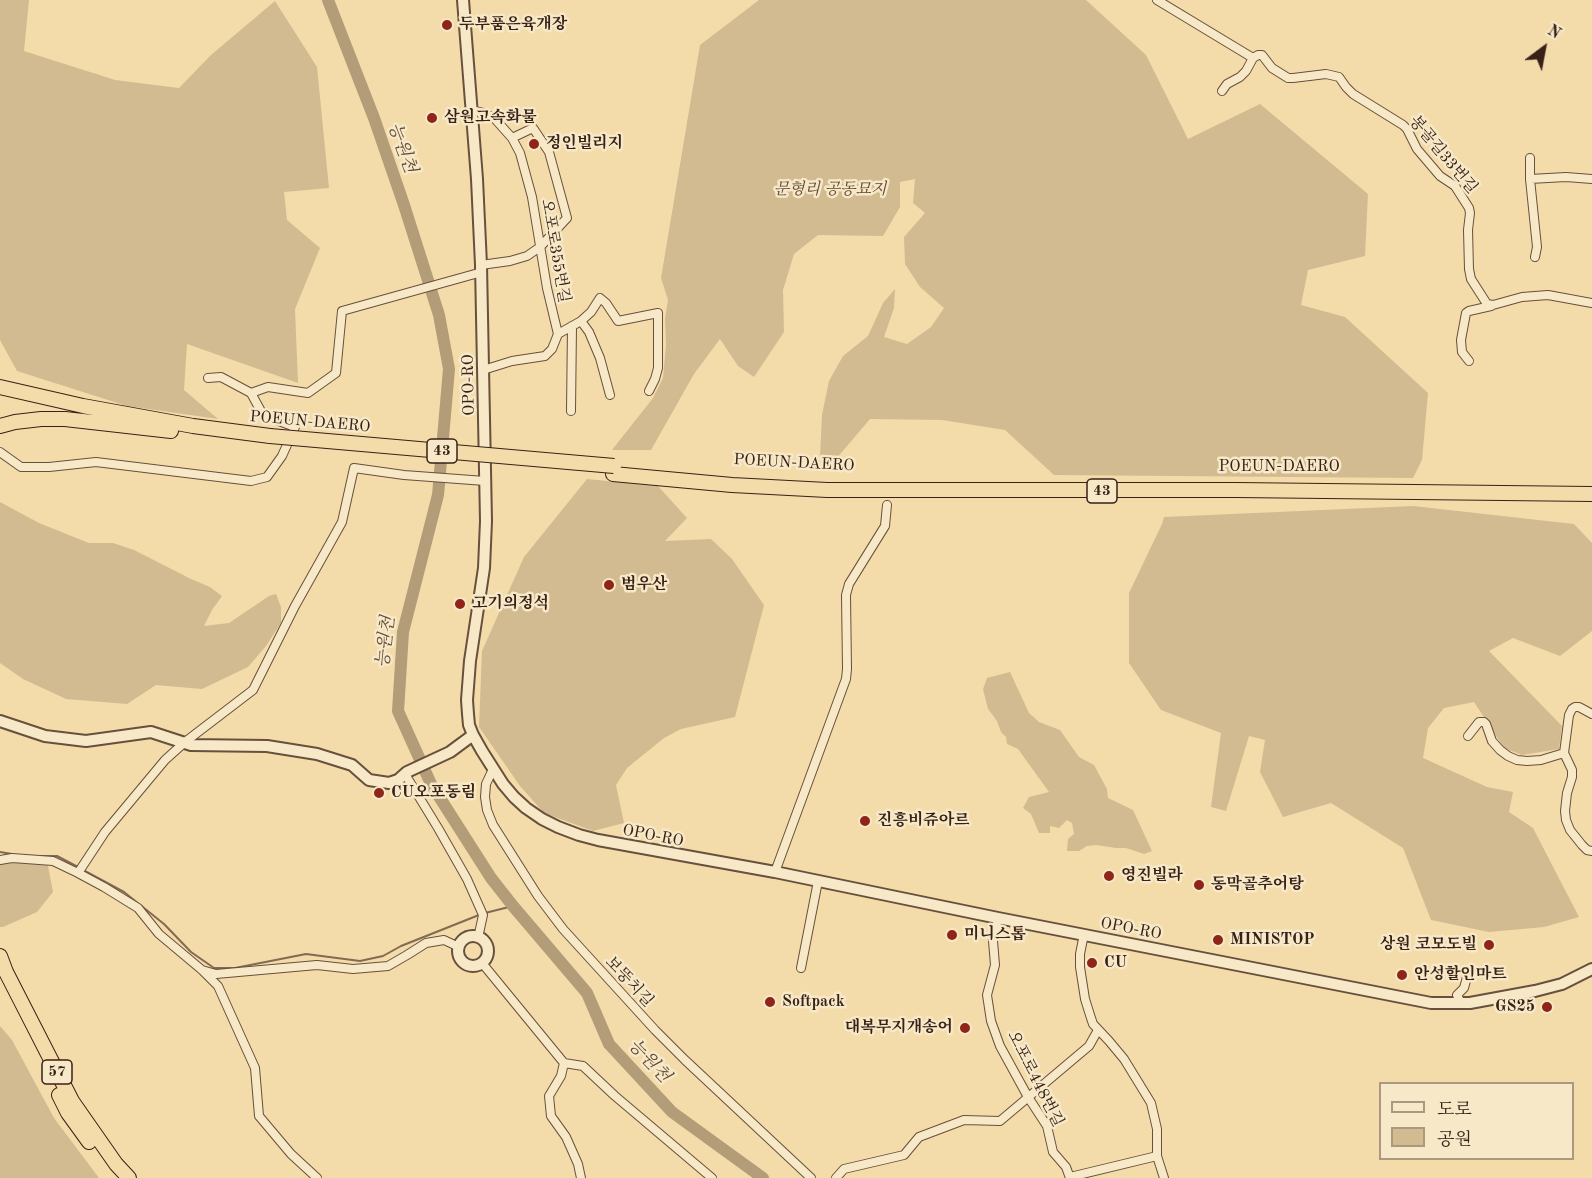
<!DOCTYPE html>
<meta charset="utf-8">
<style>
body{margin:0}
#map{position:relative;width:1592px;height:1178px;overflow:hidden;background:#f3dbaa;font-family:"Old Standard TT","Noto Serif KR",serif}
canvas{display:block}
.legend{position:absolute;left:1379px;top:1082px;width:195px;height:78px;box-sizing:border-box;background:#f7e8c8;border:2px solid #ab9881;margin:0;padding:8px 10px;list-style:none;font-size:18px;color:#382117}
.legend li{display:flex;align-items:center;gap:12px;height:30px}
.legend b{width:30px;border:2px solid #ab9881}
.north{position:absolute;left:1514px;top:18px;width:60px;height:60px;-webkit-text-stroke:4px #f7e8c8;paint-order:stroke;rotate:32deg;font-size:16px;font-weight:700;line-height:24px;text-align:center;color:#382117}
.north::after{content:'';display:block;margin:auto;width:21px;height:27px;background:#382117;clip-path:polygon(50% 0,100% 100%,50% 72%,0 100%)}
</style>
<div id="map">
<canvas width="1592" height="1178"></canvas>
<ul class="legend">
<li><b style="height:8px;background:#f7e8c8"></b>도로</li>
<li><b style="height:16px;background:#d3bb91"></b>공원</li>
</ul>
<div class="north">N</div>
</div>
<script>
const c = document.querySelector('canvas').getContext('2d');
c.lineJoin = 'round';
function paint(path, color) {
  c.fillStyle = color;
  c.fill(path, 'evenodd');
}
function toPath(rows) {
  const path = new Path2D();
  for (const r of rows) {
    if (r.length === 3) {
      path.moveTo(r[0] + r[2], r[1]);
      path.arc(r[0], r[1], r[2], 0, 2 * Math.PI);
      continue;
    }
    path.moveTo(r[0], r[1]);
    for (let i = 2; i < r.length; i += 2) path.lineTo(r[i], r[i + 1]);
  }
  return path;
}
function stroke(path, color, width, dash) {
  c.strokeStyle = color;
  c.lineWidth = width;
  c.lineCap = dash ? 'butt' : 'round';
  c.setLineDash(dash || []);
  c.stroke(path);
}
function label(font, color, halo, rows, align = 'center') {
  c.font = font + ' "Old Standard TT","Noto Serif KR",serif';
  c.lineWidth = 5;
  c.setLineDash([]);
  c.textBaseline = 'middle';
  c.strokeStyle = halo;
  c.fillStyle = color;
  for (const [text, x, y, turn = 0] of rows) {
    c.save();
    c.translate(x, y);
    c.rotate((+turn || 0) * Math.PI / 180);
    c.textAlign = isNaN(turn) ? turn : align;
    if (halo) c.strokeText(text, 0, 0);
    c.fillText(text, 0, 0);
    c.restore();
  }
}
const green = toPath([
 [0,0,29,0,24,51,115,80,179,88,211,55,275,1,317,67,329,188,284,192,287,220,320,248,295,309,298,383,187,344,184,390,218,419,127,406,17,371,0,340],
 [759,0,1086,0,1146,55,1188,139,1260,104,1368,194,1365,256,1308,270,1301,305,1345,317,1428,393,1422,460,1413,478,1054,475,1005,430,942,420,870,419,836,459,820,458,822,415,829,381,843,356,868,336,883,303,895,289,894,308,884,337,907,344,931,327,944,308,920,287,905,264,904,237,925,213,913,203,915,179,900,182,900,207,883,236,818,235,794,254,783,290,784,332,754,377,738,366,720,339,694,374,651,450,612,450,653,398,663,378,666,345,665,319,668,300,661,278,700,45],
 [587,479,658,486,687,518,665,541,711,539,732,559,764,605,735,717,681,729,664,738,627,768,616,785,624,823,593,831,544,813,520,786,479,727,482,651,524,557],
 [0,502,39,523,89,543,113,543,134,550,191,579,210,587,222,596,212,610,204,626,229,623,269,596,276,594,281,607,281,623,266,646,248,667,202,689,156,685,127,704,66,699,23,679,0,663],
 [1413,506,1574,524,1592,543,1592,631,1560,656,1513,638,1489,651,1562,726,1559,749,1522,755,1504,748,1474,702,1444,708,1428,728,1423,758,1487,787,1513,792,1509,812,1533,828,1579,917,1544,927,1489,932,1431,920,1403,848,1331,803,1283,817,1260,772,1265,740,1249,736,1226,811,1211,807,1221,733,1161,710,1129,663,1129,593,1162,524,1164,517],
 [1010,672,1029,713,1039,722,1060,730,1079,757,1094,765,1107,789,1108,798,1133,810,1152,851,1144,854,1126,848,1116,848,1096,845,1087,846,1079,851,1067,851,1068,839,1074,834,1072,823,1067,820,1059,828,1050,826,1050,833,1039,833,1031,814,1023,808,1029,797,1049,792,1018,749,1007,744,1006,737,1001,732,997,721,988,709,983,689,987,678],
 [47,861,53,892,37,912,3,927,0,927,0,864,9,862],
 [0,1026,12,1040,54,1118,99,1178,0,1178]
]);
const stream = toPath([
 [0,852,12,854],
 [30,856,57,856,78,867],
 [83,870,124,892,164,924,191,952,214,968,235,968,306,954,360,961,383,956,401,946,479,915],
 [485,913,513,906]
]);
const river = toPath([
 [328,0,374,118,404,205,439,315,449,369,438,495,403,632,398,711,431,784,491,878,513,906,587,993,609,1044,672,1112,763,1178]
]);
const minor = toPath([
 [1157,0,1253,58,1258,55,1262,55,1272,68,1288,78,1293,78,1326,74,1339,77,1346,87,1353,94,1403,125,1407,129,1417,149,1440,176,1455,186,1469,208,1470,213,1468,230,1469,269,1471,279,1487,304,1493,305,1522,297,1548,295,1592,303],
 [1222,91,1227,84,1240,77,1246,71,1253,58],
 [471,110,484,113,495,119,512,138,520,153,532,197,547,288,558,334,552,349,545,356,512,361,483,370],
 [1530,158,1530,179,1537,247,1535,257],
 [1530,179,1566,177,1592,179],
 [481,265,510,261,527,256,540,247,567,218,549,152,533,128,512,138],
 [581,321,589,332,600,358,610,395],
 [558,334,581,321,591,312,600,298,606,303,618,321,658,313,658,368,655,379,649,391],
 [1469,361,1462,352,1461,340,1466,313,1469,311,1491,306],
 [251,393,268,387,308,393,336,373,342,311,482,272],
 [571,411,572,326],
 [0,452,21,467,49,467,96,462,251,481,267,477,282,456,295,427,263,415,251,393,221,377,208,378],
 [1592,714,1579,707,1575,707,1572,709,1569,715,1564,753,1572,770,1572,777,1567,793,1565,811,1566,820,1570,830,1582,845,1587,850,1592,851],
 [1468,736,1479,722,1484,722,1486,724,1492,741,1500,750,1508,756,1517,760,1527,761,1541,760,1564,753],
 [493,769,486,784,485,797,487,810,493,825,538,896,563,929,655,1030,685,1060,811,1178],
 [405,774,438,828,467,879,483,915,478,938],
 [0,860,12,858,53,861,78,873,104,887,138,908,159,934,202,970,218,986,255,1068,259,1116,291,1154,317,1178],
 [775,872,846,679,847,669,846,595,849,584,885,526,887,505],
 [78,873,105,832,165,760,185,742,253,690,295,606,342,522,354,468,404,475,485,481],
 [998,918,993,941,995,965,987,995,991,1021,1000,1046,1028,1097,1047,1126,1053,1152,1066,1167,1070,1178],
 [1084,934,1080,954,1080,967,1085,999,1090,1015,1093,1024,1109,1041,1124,1059,1151,1103,1157,1129,1157,1156,1164,1178],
 [482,963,564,1063,561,1076,549,1096,551,1116,566,1137,578,1164,581,1178],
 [801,968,818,881],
 [202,970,216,974,317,965,353,969,388,966,407,955,426,943,444,940,459,947],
 [1461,1003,1457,995,1464,988,1467,977],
 [564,1063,583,1066,615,1096,712,1178],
 [1070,1177,1157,1156],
 [836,1178,844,1169,904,1155,919,1137,964,1120,1000,1121,1089,1046,1098,1030]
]);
const tertiary = toPath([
 [463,0,477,179,481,265,486,521,484,568,470,661,467,700,468,714,469,725,473,735,482,751,503,784,514,797,526,808,542,819,558,827,579,835,598,840,775,872,998,918,1431,1003,1470,1003,1535,991,1562,984,1592,969],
 [0,721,45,736,86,741,151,732,191,745,267,746,317,754,352,765,369,780,389,783,398,780,407,772,450,752,473,735],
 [473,951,15]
]);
const trunk = toPath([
 [0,387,83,406,193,426,270,436],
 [0,426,15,422,41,419,65,419,171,431],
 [613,474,732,485,827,490,1236,490,1592,494],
 [0,956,6,972,72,1101,116,1164,129,1178],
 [59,1095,68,1113,89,1142]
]);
const trunkBridge = toPath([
 [270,436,614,466]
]);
const markers = [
 [447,25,6,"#8f2418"],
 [432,118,6,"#8f2418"],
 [534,144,6,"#8f2418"],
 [609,585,6,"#8f2418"],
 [460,604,6,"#8f2418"],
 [379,793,6,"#8f2418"],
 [865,821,6,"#8f2418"],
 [1109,876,6,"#8f2418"],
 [1199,885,6,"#8f2418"],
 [952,935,6,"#8f2418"],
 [1218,940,6,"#8f2418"],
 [1489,945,6,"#8f2418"],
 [1092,963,6,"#8f2418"],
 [1402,975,6,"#8f2418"],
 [770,1002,6,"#8f2418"],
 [1547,1007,6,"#8f2418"],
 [965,1028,6,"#8f2418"]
];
const shields = [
 [442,451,30],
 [1102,491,30],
 [57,1072,30]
];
const shieldNames = [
 ["43",442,451],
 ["43",1102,491],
 ["57",57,1072]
];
const poiNames = [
 ["두부품은육개장",459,25],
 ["삼원고속화물",444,118],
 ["정인빌리지",546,144],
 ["범우산",621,585],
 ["고기의정석",472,604],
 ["CU오포동림",391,793],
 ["진흥비쥬아르",877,821],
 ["영진빌라",1121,876],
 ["동막골추어탕",1211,885],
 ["미니스톱",964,935],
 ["MINISTOP",1230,940],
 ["상원 코모도빌",1477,945,"right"],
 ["CU",1104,963],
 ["안성할인마트",1414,975],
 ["Softpack",782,1002],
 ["GS25",1535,1007,"right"],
 ["대복무지개송어",953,1028,"right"]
];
const streetNames = [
 ["봉골길33번길",1443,155,50],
 ["오포로355번길",555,251,80],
 ["OPO-RO",469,385,-91],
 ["POEUN-DAERO",310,422,5],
 ["POEUN-DAERO",794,463,3],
 ["POEUN-DAERO",1279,467],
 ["OPO-RO",653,836,11],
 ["OPO-RO",1131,929,11],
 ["보뚱치길",629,982,47],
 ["오포로448번길",1035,1079,63]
];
const parkNames = [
 ["문형리 공동묘지",830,190]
];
const waterNames = [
 ["능원천",402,148,70],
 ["능원천",386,642,-83],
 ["능원천",649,1061,47]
];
paint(green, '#d3bb91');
stroke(stream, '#826b51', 2);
stroke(river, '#b39c78', 12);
stroke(minor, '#67503c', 10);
stroke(tertiary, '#67503c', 14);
stroke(trunk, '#382117', 16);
stroke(minor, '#f7e8c8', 8);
stroke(tertiary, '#f7e8c8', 10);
stroke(trunk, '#f3dbaa', 14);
stroke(trunkBridge, '#382117', 16, []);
stroke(trunkBridge, '#f3dbaa', 14);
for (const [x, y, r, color] of markers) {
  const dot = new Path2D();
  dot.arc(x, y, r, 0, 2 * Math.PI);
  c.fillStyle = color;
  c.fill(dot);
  stroke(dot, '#f7e8c8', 2);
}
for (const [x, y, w] of shields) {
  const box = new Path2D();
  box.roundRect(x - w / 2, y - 12, w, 24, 4.5);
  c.fillStyle = '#f7e8c8';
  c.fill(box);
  stroke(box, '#382117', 1.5);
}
label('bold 15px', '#382117', null, shieldNames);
label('bold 16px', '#382117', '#f7e8c8', poiNames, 'left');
label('16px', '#382117', '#f7e8c8', streetNames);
label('italic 16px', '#5f4836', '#f7e8c8', parkNames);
label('italic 18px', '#634c39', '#f7e8c8', waterNames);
</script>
